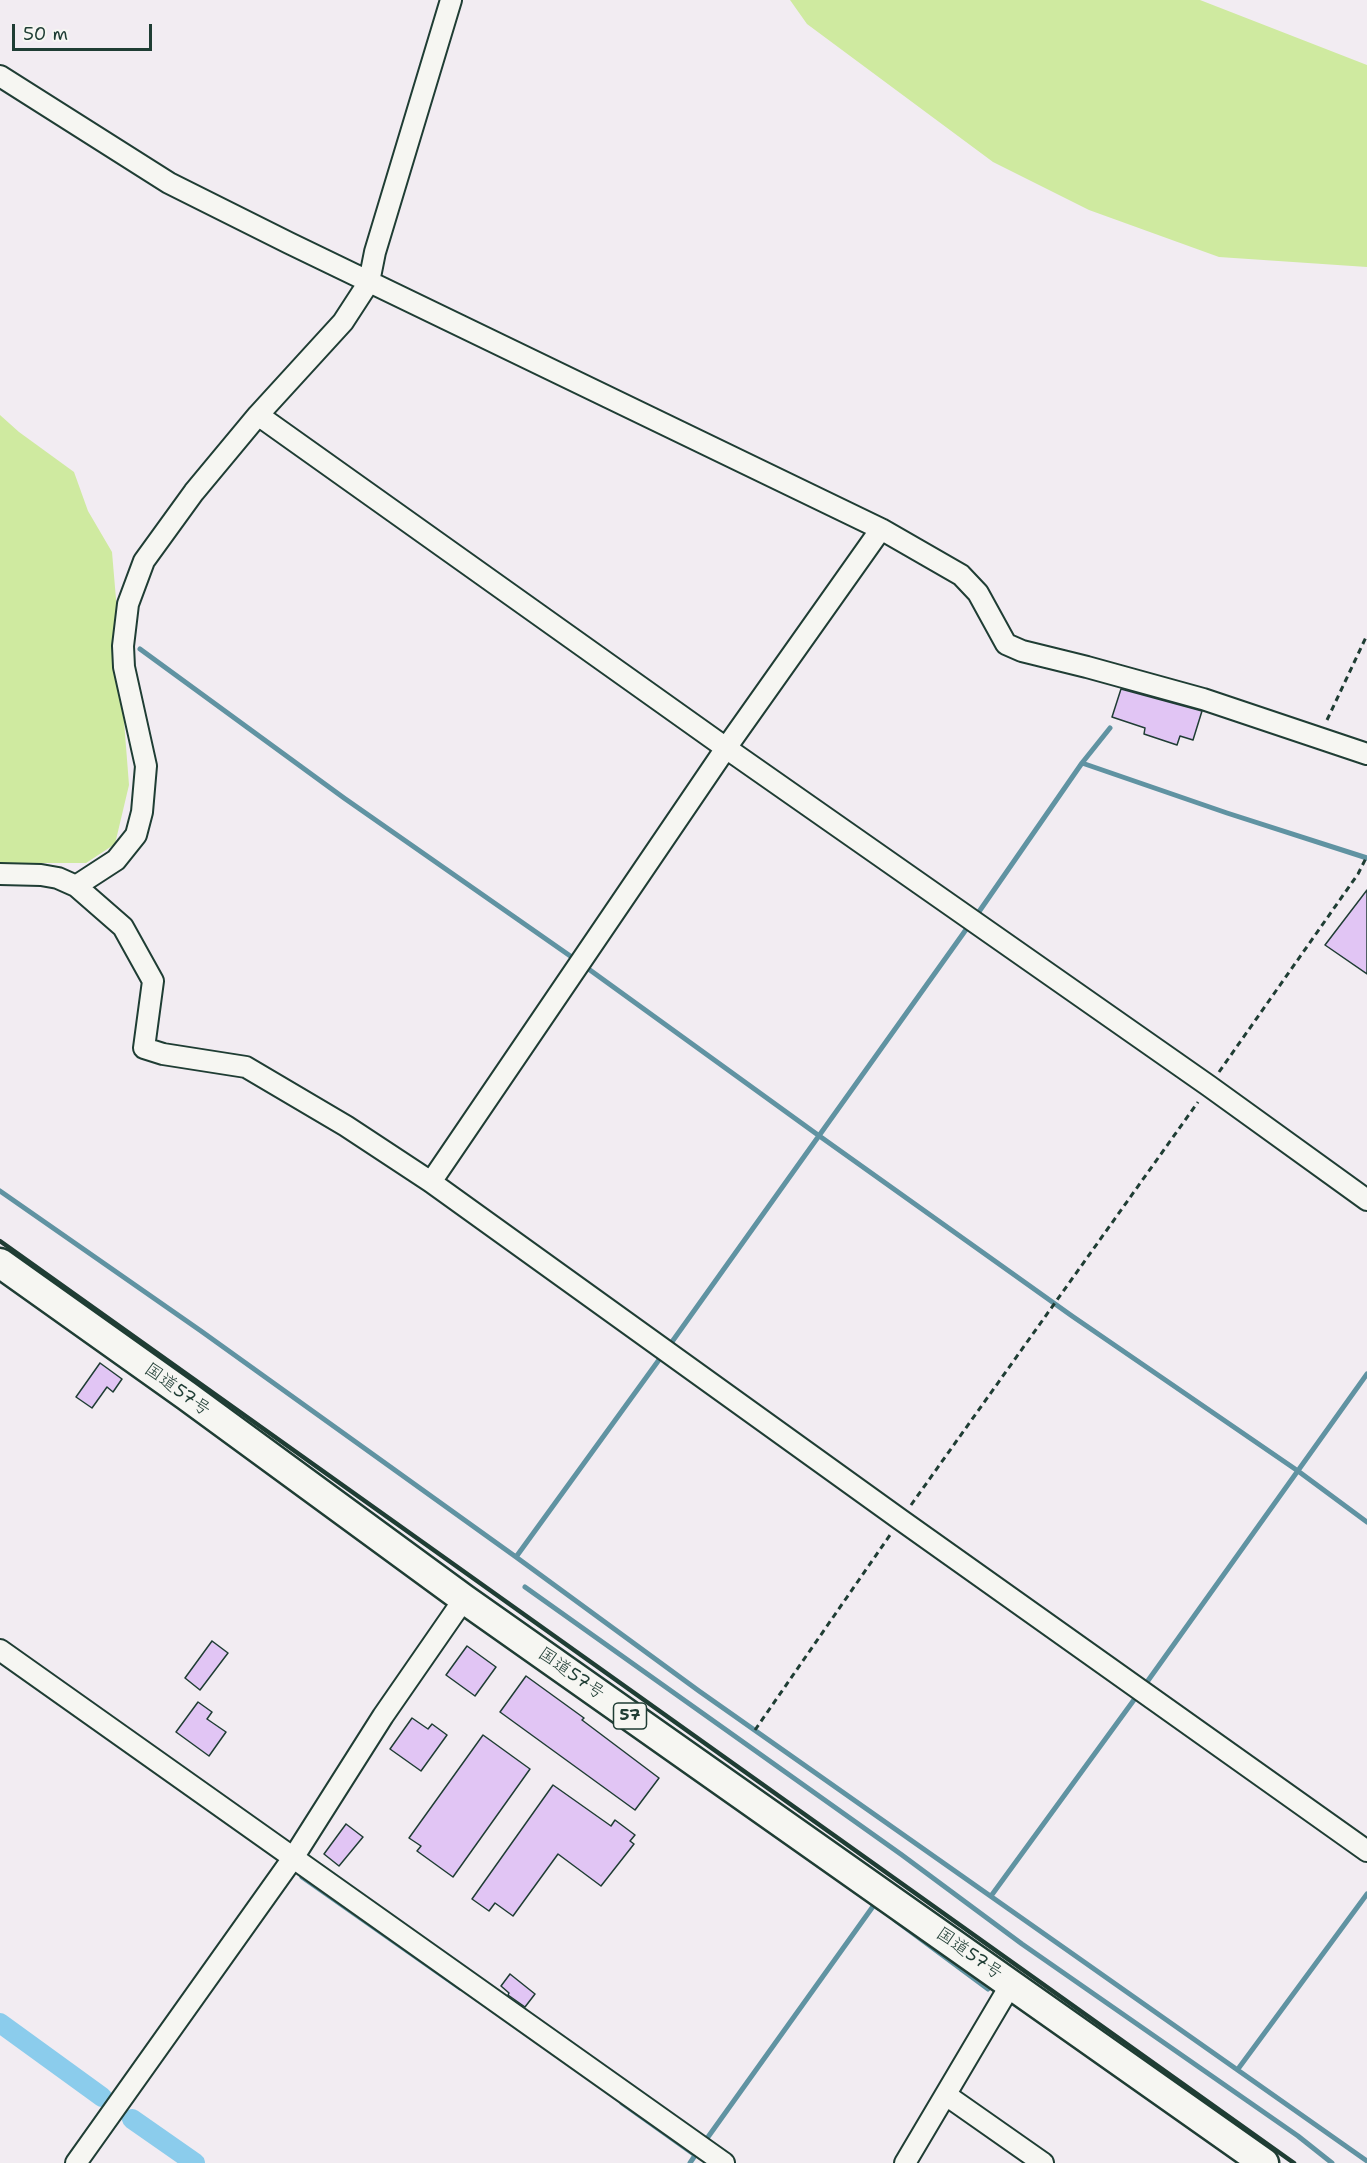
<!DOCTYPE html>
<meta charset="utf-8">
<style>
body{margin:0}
#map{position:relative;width:1367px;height:2163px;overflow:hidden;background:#f2ecf2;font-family:"Shantell Sans",sans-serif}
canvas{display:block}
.scale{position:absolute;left:12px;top:24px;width:140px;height:27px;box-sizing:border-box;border:3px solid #1f3d34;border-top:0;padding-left:8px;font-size:18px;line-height:21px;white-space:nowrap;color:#1f3d34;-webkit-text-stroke:4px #f6f6f2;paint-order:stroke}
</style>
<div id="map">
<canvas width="1367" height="2163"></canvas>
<div class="scale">50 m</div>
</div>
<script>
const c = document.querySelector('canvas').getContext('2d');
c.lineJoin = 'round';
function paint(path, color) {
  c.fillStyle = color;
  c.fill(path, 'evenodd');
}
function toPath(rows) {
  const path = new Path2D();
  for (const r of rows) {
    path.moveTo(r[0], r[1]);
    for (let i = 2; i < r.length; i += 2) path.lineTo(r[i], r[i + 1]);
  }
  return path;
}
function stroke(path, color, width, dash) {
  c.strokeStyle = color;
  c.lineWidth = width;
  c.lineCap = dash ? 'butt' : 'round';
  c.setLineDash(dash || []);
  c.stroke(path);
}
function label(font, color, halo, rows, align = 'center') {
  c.font = font + ' "Shantell Sans","Klee One",sans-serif';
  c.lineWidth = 6;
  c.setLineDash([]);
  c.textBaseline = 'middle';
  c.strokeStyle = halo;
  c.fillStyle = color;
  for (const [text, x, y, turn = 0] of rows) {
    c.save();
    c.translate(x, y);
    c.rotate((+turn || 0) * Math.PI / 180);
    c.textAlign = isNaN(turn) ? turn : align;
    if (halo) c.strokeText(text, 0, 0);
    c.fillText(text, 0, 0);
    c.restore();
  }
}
const green = toPath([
 [790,0,1200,0,1367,65,1367,267,1219,257,1089,210,993,162,807,24],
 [0,415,19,432,74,472,88,511,112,552,120,646,124,721,129,785,115,844,86,863,0,863]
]);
const stream = toPath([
 [140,649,344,798,576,960],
 [1082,763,1110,728],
 [976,916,1082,763,1227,813,1367,858],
 [583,965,818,1135,1072,1316,1298,1471,1367,1522],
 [0,1191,201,1331,516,1557,699,1691,1367,2161],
 [516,1557,669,1346,970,924],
 [525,1587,902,1855,1022,1944,1298,2136,1332,2163],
 [302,1877,460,1988],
 [991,1896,1147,1682,1367,1374],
 [895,1920,988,1989],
 [1238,2069,1367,1894],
 [622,2103,695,2155],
 [703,2144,874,1905,878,1908],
 [690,2163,696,2154]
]);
const canal = toPath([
 [0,2023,102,2097],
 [132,2119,195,2163]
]);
const building = toPath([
 [1121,689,1202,711,1193,740,1180,736,1177,745,1144,734,1145,728,1112,717,1121,689],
 [1367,890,1367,974,1325,945,1367,890],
 [100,1363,122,1379,113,1392,107,1387,92,1408,76,1397,100,1363],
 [212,1641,228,1653,200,1690,185,1678,212,1641],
 [467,1646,496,1667,475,1696,446,1675,467,1646],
 [526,1676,584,1718,582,1720,659,1778,635,1810,500,1712,526,1676],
 [198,1702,212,1712,207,1719,226,1732,209,1756,176,1732,198,1702],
 [412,1718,428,1729,432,1724,447,1735,421,1771,390,1749,412,1718],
 [483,1735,530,1769,453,1877,417,1851,421,1846,409,1838,483,1735],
 [553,1785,611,1826,615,1820,635,1835,630,1841,634,1844,601,1886,558,1854,513,1916,495,1903,489,1911,472,1899,553,1785],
 [346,1824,363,1837,339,1866,324,1854,346,1824],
 [510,1974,535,1994,525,2007,508,1995,509,1993,501,1986,510,1974]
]);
const path = toPath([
 [1327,720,1367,635],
 [1219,1072,1358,874,1367,856],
 [911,1505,1198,1102],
 [755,1730,890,1535]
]);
const minor = toPath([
 [0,76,169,183,289,243,881,529,961,575,978,593,1006,644,1022,651,1087,667,1203,699,1367,754],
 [258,415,726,748,1209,1086,1367,1200],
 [0,874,41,875,58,878,76,886,123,927,153,981,144,1048,163,1054,246,1067,346,1126,431,1182,901,1520,1367,1851],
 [76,886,116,860,136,835,142,812,146,766,124,667,123,646,128,604,144,561,194,492,258,415,343,322,369,282,375,252,451,0],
 [431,1182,726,748,881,529],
 [0,1650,724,2163],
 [946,2095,1043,2163],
 [76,2163,293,1858,383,1716,464,1599],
 [905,2163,1011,1984]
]);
const highway = toPath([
 [0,1263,187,1396,464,1599,1264,2163]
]);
const rail = toPath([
 [0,1241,1294,2163]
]);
const shields = [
 [630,1716,33]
];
const shieldNames = [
 ["57",630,1716]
];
const streetNames = [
 ["国道57号",177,1390,36],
 ["国道57号",571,1674,35],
 ["国道57号",969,1954,35]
];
paint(green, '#cfeaa0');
stroke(stream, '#6093a2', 5);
stroke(canal, '#8bccec', 20);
paint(building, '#e1c5f4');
stroke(building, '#1f3d34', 1.5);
stroke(minor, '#1f3d34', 24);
stroke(highway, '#1f3d34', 33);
stroke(path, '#1f3d34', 3, [6, 4.5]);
stroke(minor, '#f6f6f2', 20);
stroke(highway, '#f6f6f2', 28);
stroke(rail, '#1f3d34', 4.5);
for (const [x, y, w] of shields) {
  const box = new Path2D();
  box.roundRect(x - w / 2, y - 13, w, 26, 4.5);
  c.fillStyle = '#f6f6f2';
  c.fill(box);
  stroke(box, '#1f3d34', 1.5);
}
label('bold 16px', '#1f3d34', null, shieldNames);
label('18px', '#1f3d34', '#f6f6f2', streetNames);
</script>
